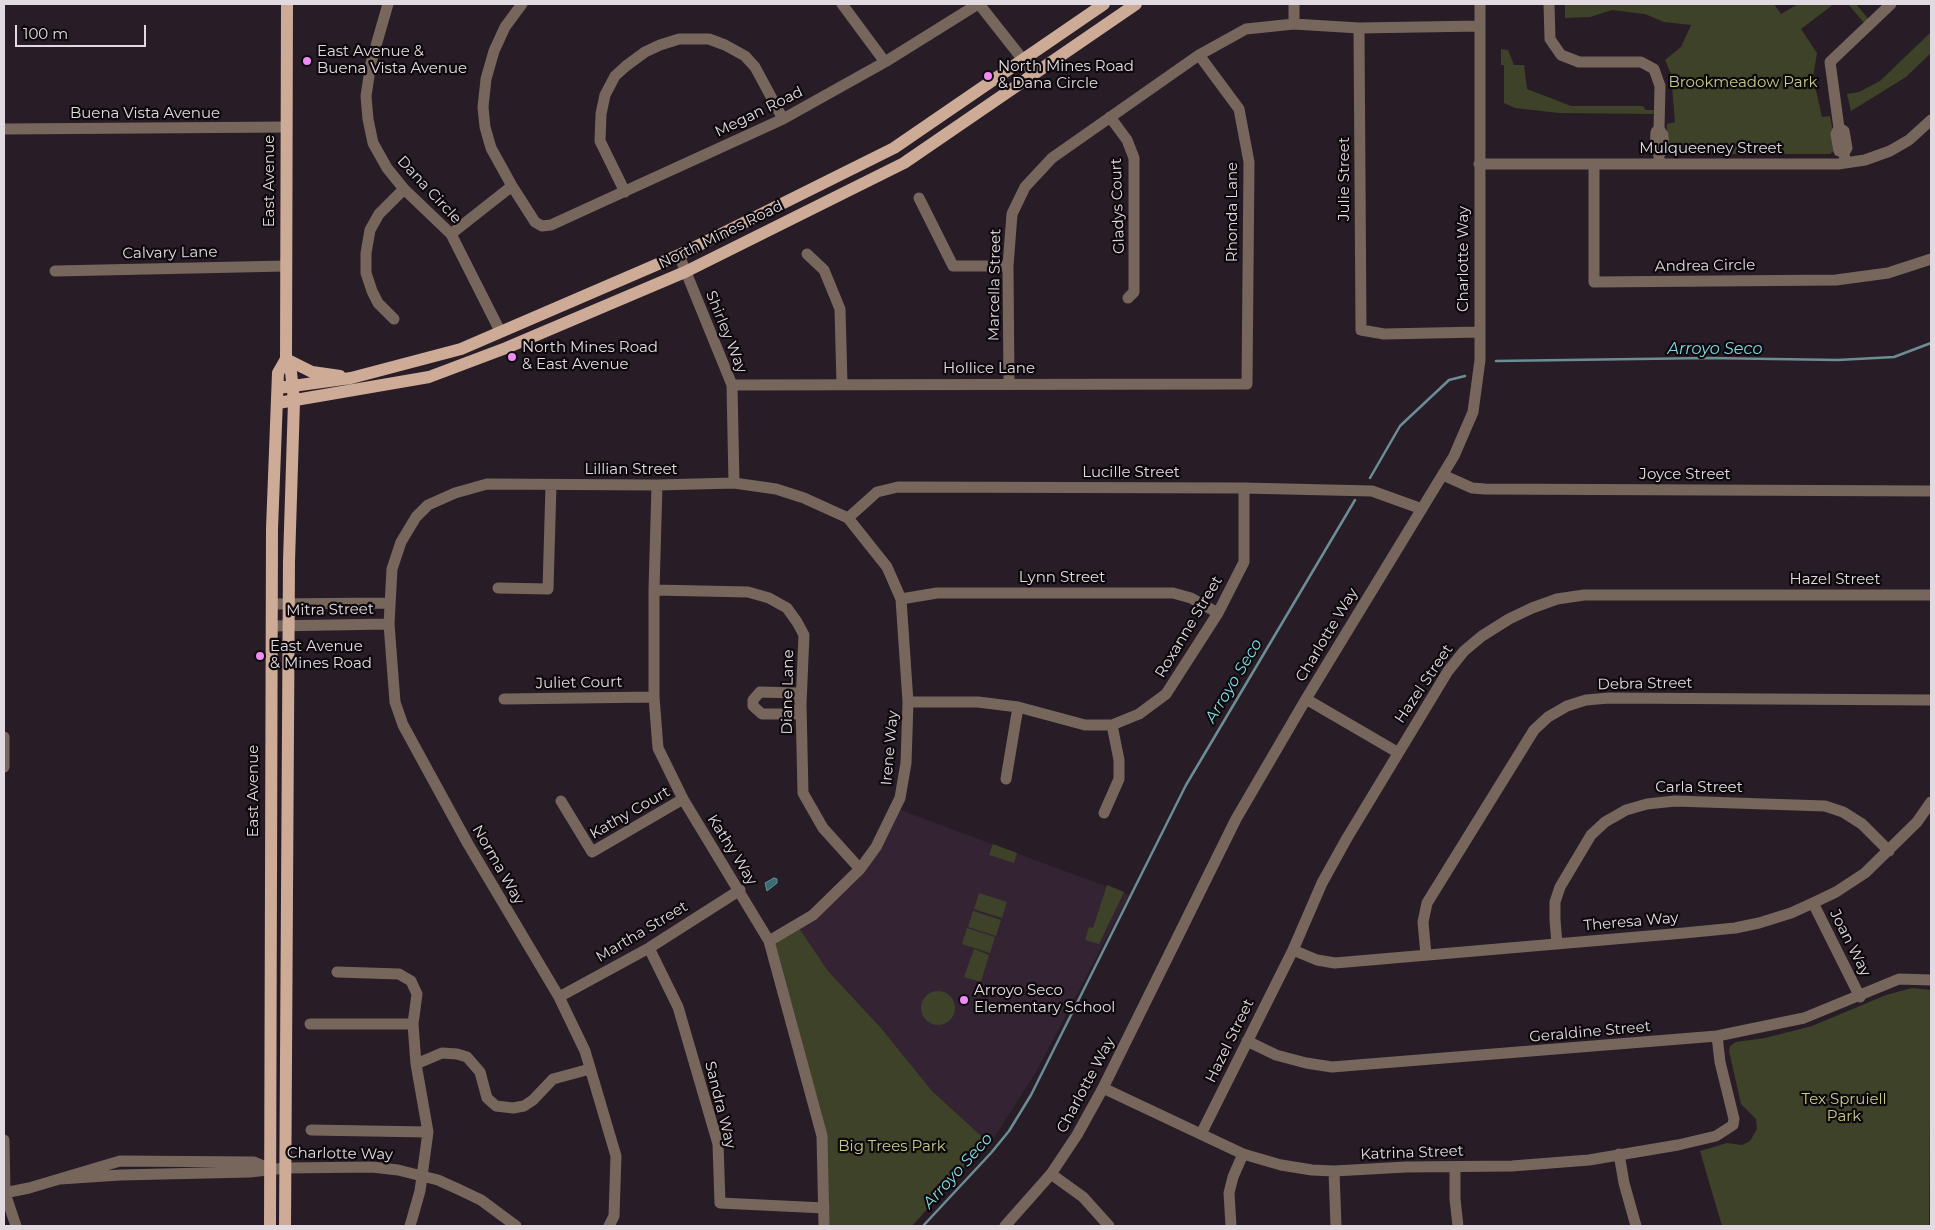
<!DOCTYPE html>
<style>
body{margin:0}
#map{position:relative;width:1935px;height:1230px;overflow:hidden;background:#281d27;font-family:Montserrat,sans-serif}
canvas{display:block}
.frame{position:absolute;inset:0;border:5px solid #e1dae0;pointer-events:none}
.scale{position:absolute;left:15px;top:25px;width:131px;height:22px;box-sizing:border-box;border:2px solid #e1dae0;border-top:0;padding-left:6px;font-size:15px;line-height:18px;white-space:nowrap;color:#e1dae0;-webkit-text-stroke:4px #0e090d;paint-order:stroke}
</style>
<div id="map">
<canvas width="1935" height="1230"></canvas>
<div class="frame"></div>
<div class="scale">100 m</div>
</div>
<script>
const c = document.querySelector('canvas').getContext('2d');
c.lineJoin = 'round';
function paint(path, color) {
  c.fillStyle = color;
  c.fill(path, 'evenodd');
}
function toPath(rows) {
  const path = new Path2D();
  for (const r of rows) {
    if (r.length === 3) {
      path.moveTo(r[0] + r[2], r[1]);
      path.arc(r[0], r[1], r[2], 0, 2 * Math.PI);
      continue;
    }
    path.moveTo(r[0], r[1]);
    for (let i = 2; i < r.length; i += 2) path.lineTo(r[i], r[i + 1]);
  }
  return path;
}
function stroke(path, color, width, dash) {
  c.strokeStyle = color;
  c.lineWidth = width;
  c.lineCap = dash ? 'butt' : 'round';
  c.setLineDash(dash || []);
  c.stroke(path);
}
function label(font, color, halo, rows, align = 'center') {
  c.font = font + ' Montserrat,sans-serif';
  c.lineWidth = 4.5;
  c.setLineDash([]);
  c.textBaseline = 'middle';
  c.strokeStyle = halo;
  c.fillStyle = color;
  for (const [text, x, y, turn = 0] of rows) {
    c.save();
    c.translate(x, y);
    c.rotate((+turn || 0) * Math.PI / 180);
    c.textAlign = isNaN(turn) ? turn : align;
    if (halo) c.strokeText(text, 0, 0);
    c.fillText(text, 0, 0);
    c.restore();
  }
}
const built = toPath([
 [895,808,1129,895,1036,1072,990,1144,932,1091,881,1028,828,971,797,925,860,869]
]);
const green = toPath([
 [1565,4,1774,4,1781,14,1798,4,1834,4,1801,29,1817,53,1813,77,1822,117,1830,116,1836,147,1834,151,1830,154,1666,154,1667,124,1675,122,1671,74,1665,60,1681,47,1691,25,1664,22,1645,14,1612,10,1590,17,1565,18],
 [1848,4,1856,4,1870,21,1866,25],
 [1931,32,1931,53,1906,77,1851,111,1847,94,1859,92,1880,81],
 [1501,49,1508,50,1514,65,1524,65,1527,89,1571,106,1643,106,1646,110,1654,110,1653,114,1559,113,1515,108,1504,103,1504,65,1501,65],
 [993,844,1017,853,1014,863,989,855],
 [1107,885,1124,892,1099,944,1085,940,1089,927,1093,928],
 [979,893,1007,902,1002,918,974,909],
 [973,911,1001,920,996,936,968,927],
 [797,925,828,971,881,1028,932,1091,990,1144,965,1167,912,1226,824,1226,822,1136,769,941],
 [967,928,995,937,990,953,962,944],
 [974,949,989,955,981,982,964,977],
 [1912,988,1931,990,1929,1226,1722,1226,1700,1151,1727,1143,1742,1145,1750,1141,1757,1129,1756,1119,1741,1104,1729,1051,1730,1046,1736,1042,1765,1038,1812,1026,1886,995],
 [938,1008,17]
]);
const water = toPath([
 [774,878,777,879,777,883,767,891,765,883,774,878]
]);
const stream = toPath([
 [1496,361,1708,358,1838,360,1894,357,1931,343],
 [1370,478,1400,426,1449,380,1465,376],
 [923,1226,991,1153,1009,1131,1031,1095,1186,785,1355,500]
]);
const minor = toPath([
 [388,4,371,63,366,96,368,119,373,143,387,168,404,189,451,234,500,331],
 [522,4,505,27,494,51,486,79,483,107,485,127,491,148,512,186,535,222,542,226,551,225,783,119,885,62,978,4],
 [842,4,885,62],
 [979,4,1035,75],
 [1549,4,1550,39,1561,55,1579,62,1641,62,1654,69,1660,86,1659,129,1663,135,1664,150,1659,153],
 [1294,24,1294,4],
 [1359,28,1361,330,1384,334,1480,332],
 [1110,117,1127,140,1134,158,1134,292,1128,298],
 [1839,128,1844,131,1847,148,1844,153,1845,160],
 [4,129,287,127],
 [1844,153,1839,151,1836,134,1839,128,1830,62,1891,4],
 [1659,159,1659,153,1655,150,1656,132,1659,129],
 [1479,164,1838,164,1865,160,1890,151,1909,140,1931,120],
 [1594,164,1594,282,1836,280,1888,273,1931,259],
 [625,192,600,141,601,114,605,95,615,76,626,66,645,52,660,45,679,39,709,39,725,45,745,56,755,67,783,119],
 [919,198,953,266,1008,266],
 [451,234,512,186],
 [807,254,824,270,840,309,842,384],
 [679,255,732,385,734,483],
 [55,271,286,266],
 [394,319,378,303,372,291,366,273,366,253,370,230,379,214,404,189],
 [1009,384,1008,266,1012,214,1025,187,1052,158,1199,55,1246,29,1294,24,1359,28,1480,26],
 [732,385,1247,384,1249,162,1239,109,1199,55],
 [1443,475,1472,488,1485,489,1931,491],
 [657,485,654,590,654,697,658,748,683,799,769,941,822,1136,824,1226],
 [848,518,877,492,898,487,1244,488,1372,491,1422,509],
 [498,588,548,589,551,485],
 [654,590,748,592,769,598,787,608,797,622,804,635,801,704,803,793,823,828,860,869],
 [901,599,937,593,1173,593,1191,598,1218,613],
 [272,604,389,603],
 [272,626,389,624],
 [760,692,796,693,801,704,796,714,762,714,753,706,753,700,760,692],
 [504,699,654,697],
 [1306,699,1397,752],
 [908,702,978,702,1018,707,1085,725,1112,725,1139,714,1166,694,1218,613,1244,562,1244,488],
 [4,737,4,767],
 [1006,779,1018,707],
 [561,801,592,852,683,799],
 [1104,813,1119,779,1119,760,1112,725],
 [1813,903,1860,997],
 [1557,944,1555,920,1555,902,1560,887,1591,835,1605,822,1626,810,1647,804,1675,801,1825,806,1843,812,1862,824,1889,851],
 [649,948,678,1007,718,1144,720,1203,824,1208],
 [1293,950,1317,960,1335,963,1684,933,1735,928,1759,923,1791,913,1813,903,1836,892,1865,873,1917,822,1931,802],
 [1426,955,1423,922,1427,903,1534,730,1548,717,1567,706,1586,700,1609,698,1931,700],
 [337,972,399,974,411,981,417,994,413,1024,416,1064,428,1132,420,1191,410,1226],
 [559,997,649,948,740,890],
 [310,1024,413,1024],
 [1247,1041,1276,1055,1306,1063,1332,1067,1717,1036,1804,1018,1899,979,1931,980],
 [416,1064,442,1053,457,1054,467,1057,480,1072,487,1098,496,1106,513,1108,524,1106,533,1100,553,1079,590,1069],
 [1103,1088,1243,1154,1281,1165,1312,1170,1334,1171,1406,1167,1512,1166,1589,1160,1678,1145,1716,1136,1733,1125,1734,1119,1720,1062,1717,1036],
 [311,1130,428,1132],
 [1201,1134,1293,950,1322,883,1347,838,1448,671,1464,651,1482,636,1509,619,1532,608,1557,599,1584,595,1931,595],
 [4,1140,5,1193,16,1226],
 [1619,1154,1624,1183,1636,1226],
 [1455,1167,1455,1199,1458,1226],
 [1334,1171,1336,1226],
 [1051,1174,1083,1197,1109,1226],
 [60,1179,120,1175,250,1172,285,1168,372,1167,398,1170,438,1180,460,1190,481,1200,516,1226],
 [4,1193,29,1188,120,1161,254,1162,269,1168],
 [609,1226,614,1216,616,1156,585,1051,559,997,468,844,403,725,395,702,389,624,392,569,401,542,416,517,428,505,455,493,487,484,657,485,734,483,776,489,804,498,848,518,887,567,901,599,908,702,906,763,900,798,876,847,860,869,813,915,769,941],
 [1005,1226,1051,1174,1077,1135,1103,1088,1236,819,1306,699,1454,456,1473,412,1480,360,1480,4],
 [1231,1226,1229,1193,1233,1177,1243,1154]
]);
const major = toPath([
 [286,359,312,372,340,376],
 [278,388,351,378,461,349,679,255,894,148,1104,4],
 [278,403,429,377,506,348,685,272,904,163,1136,4],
 [270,1226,272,529,278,373,286,359],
 [285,1226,289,561,294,401,291,372,286,359,287,4]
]);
const markers = [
 [307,61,5,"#f08bf6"],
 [988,76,5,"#f08bf6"],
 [512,357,5,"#f08bf6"],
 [260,656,5,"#f08bf6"],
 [964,1000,5,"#f08bf6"]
];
const poiNames = [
 ["East Avenue &",317,52],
 ["Buena Vista Avenue",317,69],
 ["North Mines Road",998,67],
 ["& Dana Circle",998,84],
 ["North Mines Road",522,348],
 ["& East Avenue",522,365],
 ["East Avenue",270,647],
 ["& Mines Road",270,664],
 ["Arroyo Seco",974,991],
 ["Elementary School",974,1008]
];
const parkNames = [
 ["Brookmeadow Park",1743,83],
 ["Tex Spruiell",1844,1100],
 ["Park",1844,1117],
 ["Big Trees Park",892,1147]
];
const streetNames = [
 ["Megan Road",759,112,-26],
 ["Buena Vista Avenue",145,114],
 ["Mulqueeney Street",1711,149],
 ["Julie Street",1345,179,-90],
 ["East Avenue",270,181,-90],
 ["Dana Circle",429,190,47],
 ["Gladys Court",1118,206,-92],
 ["Rhonda Lane",1233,212,-90],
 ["North Mines Road",721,235,-26],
 ["Calvary Lane",170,253,-1],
 ["Charlotte Way",1464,259,-90],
 ["Andrea Circle",1705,266,-1],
 ["Marcella Street",995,285,-89],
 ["Shirley Way",726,332,68],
 ["Hollice Lane",989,369],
 ["Lillian Street",631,470],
 ["Lucille Street",1131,473],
 ["Joyce Street",1685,475],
 ["Lynn Street",1062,578],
 ["Hazel Street",1835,580],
 ["Mitra Street",330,610,-1],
 ["Roxanne Street",1189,627,-59],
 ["Charlotte Way",1327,635,-59],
 ["Juliet Court",579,683,-1],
 ["Hazel Street",1424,684,-56],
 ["Debra Street",1645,684,-1],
 ["Diane Lane",788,692,-89],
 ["Irene Way",890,748,-85],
 ["Carla Street",1699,788],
 ["East Avenue",254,791,-90],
 ["Kathy Court",630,813,-30],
 ["Kathy Way",732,850,58],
 ["Norma Way",498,865,60],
 ["Theresa Way",1631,922,-5],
 ["Martha Street",642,932,-31],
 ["Joan Way",1850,943,63],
 ["Geraldine Street",1590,1032,-5],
 ["Hazel Street",1230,1041,-64],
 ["Charlotte Way",1086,1085,-62],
 ["Sandra Way",720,1105,76],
 ["Katrina Street",1412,1153,-2],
 ["Charlotte Way",340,1154,1]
];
const waterNames = [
 ["Arroyo Seco",1715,349],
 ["Arroyo Seco",1234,681,-59],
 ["Arroyo Seco",958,1171,-48]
];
paint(built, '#342433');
paint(green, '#3e4228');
paint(water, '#376d74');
stroke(water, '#6a8e94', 1);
stroke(stream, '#6a8e94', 2.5);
stroke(minor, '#76665c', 11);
stroke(major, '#cdab96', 12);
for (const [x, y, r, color] of markers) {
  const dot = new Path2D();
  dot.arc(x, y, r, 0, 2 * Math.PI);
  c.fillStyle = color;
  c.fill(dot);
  stroke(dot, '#0e090d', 2);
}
label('15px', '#e1dae0', '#0e090d', poiNames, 'left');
label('15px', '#c3cc89', '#0e090d', parkNames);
label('15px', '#e1dae0', '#0e090d', streetNames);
label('italic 16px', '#82dde8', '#0e090d', waterNames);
</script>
